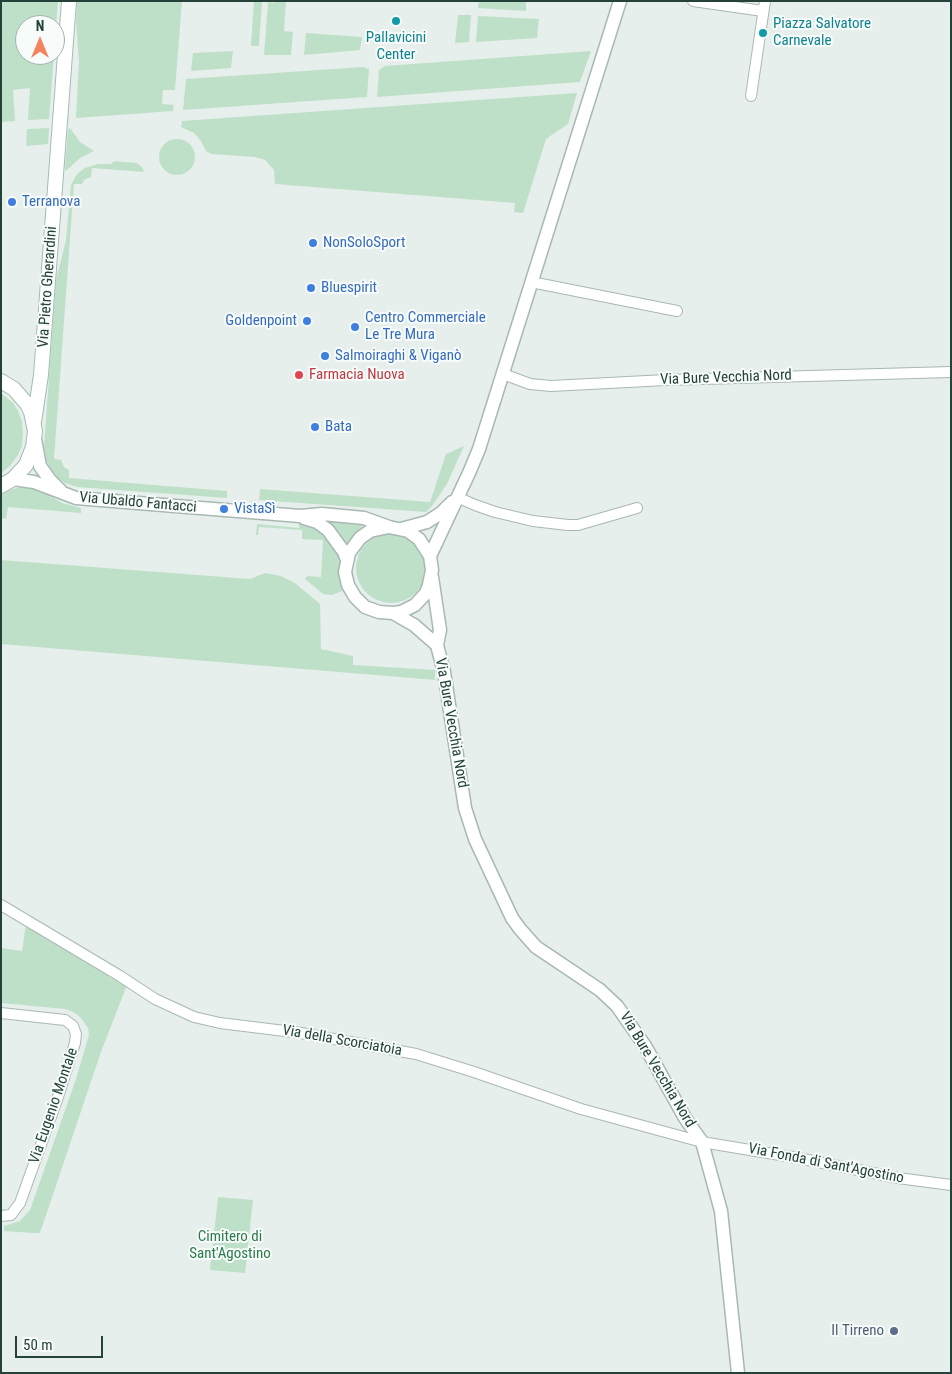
<!DOCTYPE html>
<meta charset="utf-8">
<style>
body{margin:0}
#map{position:relative;width:952px;height:1374px;overflow:hidden;background:#e6efeb;font-family:"Roboto Condensed",sans-serif}
canvas{display:block}
.frame{position:absolute;inset:0;border:2px solid #24423a;pointer-events:none}
.north{position:absolute;left:15px;top:15px;width:50px;height:50px;box-sizing:border-box;background:#f7fbf9;border:1px solid #a3b1ad;border-radius:50%;rotate:0deg;font-size:14px;font-weight:700;line-height:20px;text-align:center;color:#24423a}
.north::after{content:'';display:block;margin:auto;width:18px;height:22px;background:#f4845f;clip-path:polygon(50% 0,100% 100%,50% 72%,0 100%)}
.scale{position:absolute;left:15px;top:1336px;width:88px;height:22px;box-sizing:border-box;border:2px solid #24423a;border-top:0;padding-left:6px;font-size:15px;line-height:18px;white-space:nowrap;color:#24423a;-webkit-text-stroke:4px #f7fbf9;paint-order:stroke}
</style>
<div id="map">
<canvas width="952" height="1374"></canvas>
<div class="frame"></div>
<div class="north">N</div>
<div class="scale">50 m</div>
</div>
<script>
const c = document.querySelector('canvas').getContext('2d');
c.lineJoin = 'round';
function paint(path, color) {
  c.fillStyle = color;
  c.fill(path, 'evenodd');
}
function toPath(rows) {
  const path = new Path2D();
  for (const r of rows) {
    if (r.length === 3) {
      path.moveTo(r[0] + r[2], r[1]);
      path.arc(r[0], r[1], r[2], 0, 2 * Math.PI);
      continue;
    }
    path.moveTo(r[0], r[1]);
    for (let i = 2; i < r.length; i += 2) path.lineTo(r[i], r[i + 1]);
  }
  return path;
}
function stroke(path, color, width, dash) {
  c.strokeStyle = color;
  c.lineWidth = width;
  c.lineCap = dash ? 'butt' : 'round';
  c.setLineDash(dash || []);
  c.stroke(path);
}
function label(font, color, halo, rows, align = 'center') {
  c.font = font + ' "Roboto Condensed",sans-serif';
  c.lineWidth = 4;
  c.setLineDash([]);
  c.textBaseline = 'middle';
  c.strokeStyle = halo;
  c.fillStyle = color;
  for (const [text, x, y, turn = 0] of rows) {
    c.save();
    c.translate(x, y);
    c.rotate((+turn || 0) * Math.PI / 180);
    c.textAlign = isNaN(turn) ? turn : align;
    if (halo) c.strokeText(text, 0, 0);
    c.fillText(text, 0, 0);
    c.restore();
  }
}
const green = toPath([
 [1,1,58,1,55,39,55,25,25,25,25,55,54,55,49,119,28,120,30,88,13,90,15,121,1,122],
 [77,1,182,1,175,90,163,90,162,104,174,105,173,111,76,118,79,61,76,23],
 [254,1,262,2,259,46,251,46],
 [274,1,286,1,284,31,293,32,291,55,264,55,268,2,274,3],
 [479,1,526,1,526,11,478,8],
 [458,15,471,15,469,42,455,43],
 [478,16,539,19,537,38,476,42],
 [306,33,362,37,360,50,304,55],
 [233,51,231,68,191,71,193,53],
 [591,51,580,82,377,97,379,70,385,66],
 [363,67,369,69,367,97,183,110,186,79],
 [577,93,568,124,546,139,523,213,514,212,515,203,275,184,274,170,265,160,255,157,211,154,206,151,201,141,194,133,181,127,182,121],
 [49,128,48,144,26,146,27,129],
 [70,128,80,142,94,151,80,158,66,171,65,168,68,130],
 [177,157,18],
 [114,161,137,163,142,167,144,172,92,168,91,177,84,180,82,184,74,184,54,459,61,460,64,467,69,470,69,478,227,491,227,498,77,487,65,483,59,479,51,470,46,460,44,447,56,280,66,240,71,185,77,174,85,168,98,164,111,164],
 [1,393,13,403,18,411,22,421,23,433,22,446,18,455,10,466,1,473],
 [464,446,447,484,432,506,426,512,259,500,260,489,430,502,446,454],
 [23,487,32,488,42,491,62,503,81,508,81,513,8,507,6,519,1,518,1,495,13,489],
 [331,521,364,524,364,525,354,534,347,544,338,531,329,523],
 [257,524,299,528,299,524,303,525,312,527,326,536,339,555,345,590,332,595,323,594,305,579,307,576,321,577,323,540,302,539,302,530,259,527,258,535,256,535],
 [391,568,35],
 [1,560,250,579,265,573,281,576,295,583,320,604,321,649,353,656,353,665,435,670,435,680,1,644],
 [26,924,98,967,110,978,127,985,101,1052,41,1230,39,1233,33,1233,4,1231,4,1226,20,1221,30,1210,76,1079,89,1035,88,1028,84,1022,79,1016,71,1011,65,1009,1,1003,1,948,22,951],
 [218,1197,253,1200,245,1273,210,1270]
]);
const minor = toPath([
 [693,1,763,11],
 [751,96,765,1],
 [531,282,677,311],
 [503,374,530,384,551,386,666,380,951,372],
 [457,497,475,505,495,512,533,521,568,525,578,525,637,508],
 [1,905,120,976,155,999,194,1017,220,1023,301,1033,416,1054,474,1072,581,1109,702,1142,798,1158,898,1178,951,1185],
 [1,1013,65,1020,73,1026,76,1034,75,1043,58,1097,20,1203,11,1215,1,1216]
]);
const tertiary = toPath([
 [35,439,40,466,50,480,61,491],
 [13,479,34,482,76,498,300,516,322,514,364,518,389,527],
 [304,518,317,522,328,530,344,552,347,560],
 [401,529,427,522,441,513,452,502],
 [430,556,419,539,408,531,389,527,370,531,360,538,349,553,345,572,348,585,355,597,365,607,379,612,393,613,401,612,415,605,426,593,429,585,432,570,430,556,469,473,479,449,620,1],
 [432,577,440,630,437,645,444,672,465,808,475,839,512,918,520,929,536,947,600,990,617,1006,645,1046,685,1118,702,1142,721,1211,738,1373],
 [393,613,414,625,437,645]
]);
const secondary = toPath([
 [1,381,14,389,27,404,31,412,35,431,33,447,26,465,13,479,1,486],
 [34,422,41,375,69,1]
]);
const markers = [
 [396,21,5,"#0f9aa8"],
 [763,33,5,"#0f9aa8"],
 [12,202,5,"#3f7fe0"],
 [313,243,5,"#3f7fe0"],
 [311,288,5,"#3f7fe0"],
 [307,321,5,"#3f7fe0"],
 [355,327,5,"#3f7fe0"],
 [325,356,5,"#3f7fe0"],
 [299,375,5,"#e0444e"],
 [315,427,5,"#3f7fe0"],
 [224,509,5,"#3f7fe0"],
 [894,1331,5,"#5c6f8a"]
];
const cultureNames = [
 ["Piazza Salvatore",773,24],
 ["Carnevale",773,41],
 ["Pallavicini",396,38,"center"],
 ["Center",396,55,"center"]
];
const shopNames = [
 ["Terranova",22,202],
 ["NonSoloSport",323,243],
 ["Bluespirit",321,288],
 ["Centro Commerciale",365,318],
 ["Le Tre Mura",365,335],
 ["Goldenpoint",297,321,"right"],
 ["Salmoiraghi & Viganò",335,356],
 ["Bata",325,427],
 ["VistaSì",234,509]
];
const streetNames = [
 ["Via Pietro Gherardini",48,287,-86],
 ["Via Bure Vecchia Nord",726,378,-2],
 ["Via Ubaldo Fantacci",138,503,5],
 ["Via Bure Vecchia Nord",451,723,80],
 ["Via della Scorciatoia",342,1041,10],
 ["Via Bure Vecchia Nord",657,1070,59],
 ["Via Eugenio Montale",54,1106,-71],
 ["Via Fonda di Sant'Agostino",826,1164,11]
];
const healthNames = [
 ["Farmacia Nuova",309,375]
];
const parkNames = [
 ["Cimitero di",230,1237],
 ["Sant'Agostino",230,1254]
];
const serviceNames = [
 ["Il Tirreno",884,1331]
];
paint(green, '#bfe0c8');
stroke(minor, '#a8b8b2', 12);
stroke(tertiary, '#a8b8b2', 15);
stroke(secondary, '#a4bbb3', 16);
stroke(minor, '#fff', 10);
stroke(tertiary, '#fff', 12);
stroke(secondary, '#fff', 14);
for (const [x, y, r, color] of markers) {
  const dot = new Path2D();
  dot.arc(x, y, r, 0, 2 * Math.PI);
  c.fillStyle = color;
  c.fill(dot);
  stroke(dot, '#f7fbf9', 2);
}
label('15px', '#0d838f', '#f7fbf9', cultureNames, 'left');
label('15px', '#366cbe', '#f7fbf9', shopNames, 'left');
label('15px', '#24423a', '#f7fbf9', streetNames);
label('15px', '#be3a42', '#f7fbf9', healthNames, 'left');
label('15px', '#2d7a4b', '#f7fbf9', parkNames);
label('15px', '#4e5e75', '#f7fbf9', serviceNames, 'right');
</script>
